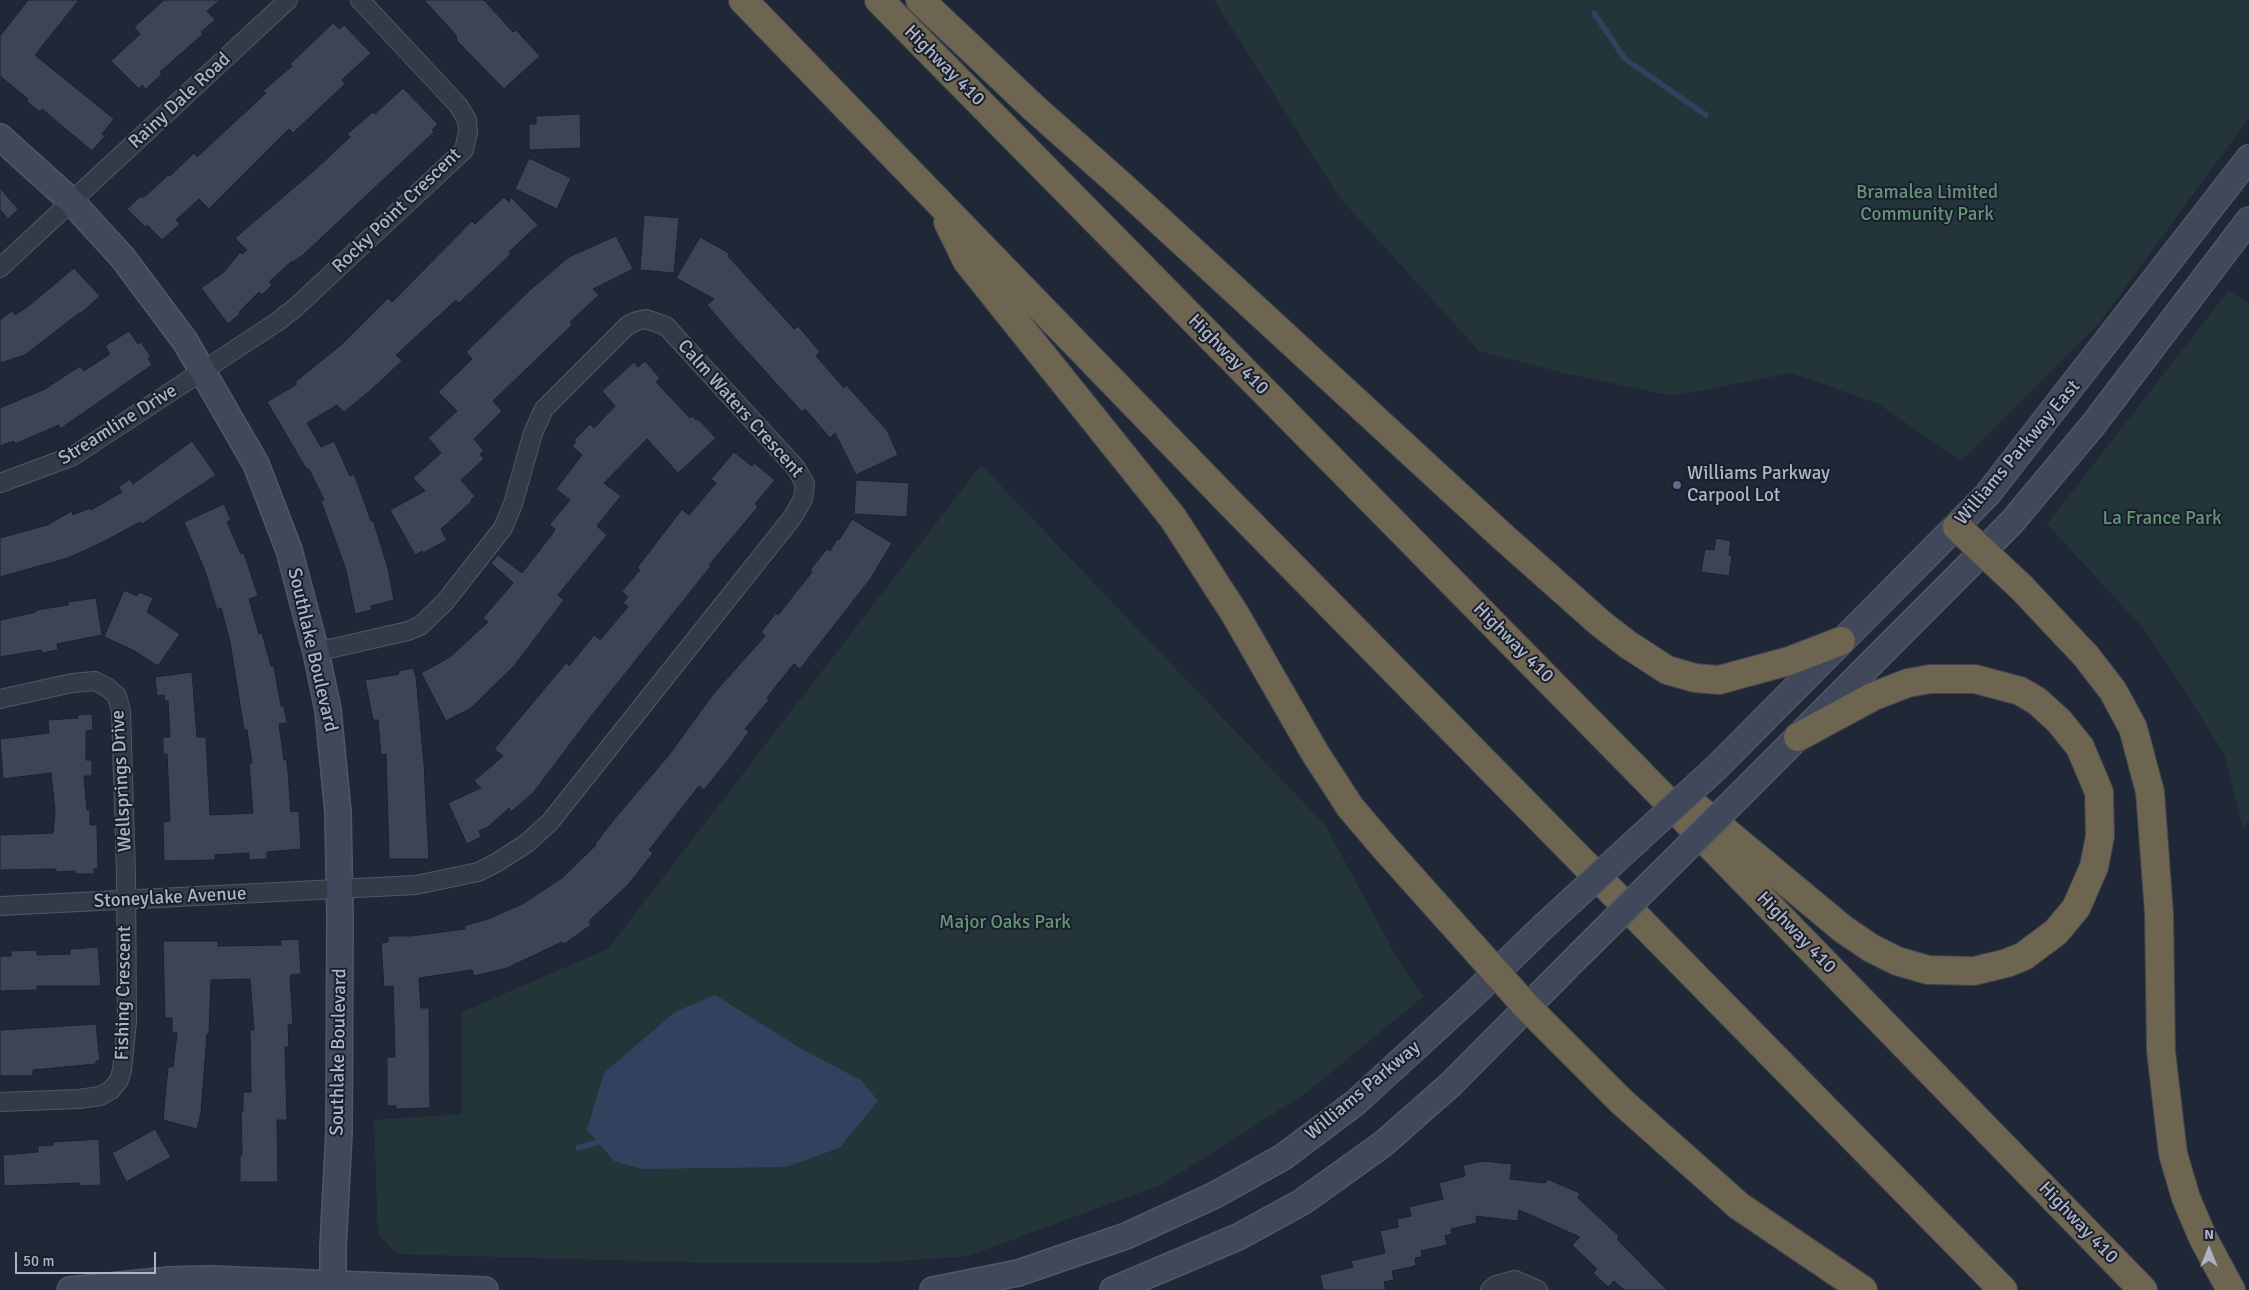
<!DOCTYPE html>
<style>
body{margin:0}
#map{position:relative;width:2249px;height:1290px;overflow:hidden;background:#202837;font-family:Signika,sans-serif}
canvas{display:block}
.north{position:absolute;left:2184px;top:1225px;width:50px;height:50px;-webkit-text-stroke:4px #191f2c;paint-order:stroke;rotate:0deg;font-size:14px;font-weight:700;line-height:20px;text-align:center;color:#aeb4c4}
.north::after{content:'';display:block;margin:auto;width:18px;height:22px;background:#aeb4c4;clip-path:polygon(50% 0,100% 100%,50% 72%,0 100%)}
.scale{position:absolute;left:15px;top:1252px;width:141px;height:22px;box-sizing:border-box;border:2px solid #aeb4c4;border-top:0;padding-left:6px;font-size:15px;line-height:18px;white-space:nowrap;color:#aeb4c4;-webkit-text-stroke:4px #191f2c;paint-order:stroke}
</style>
<div id="map">
<canvas width="2249" height="1290"></canvas>
<div class="north">N</div>
<div class="scale">50 m</div>
</div>
<script>
const c = document.querySelector('canvas').getContext('2d');
c.lineJoin = 'round';
function paint(path, color) {
  c.fillStyle = color;
  c.fill(path, 'evenodd');
}
function toPath(rows) {
  const path = new Path2D();
  for (const r of rows) {
    path.moveTo(r[0], r[1]);
    for (let i = 2; i < r.length; i += 2) path.lineTo(r[i], r[i + 1]);
  }
  return path;
}
function stroke(path, color, width, dash) {
  c.strokeStyle = color;
  c.lineWidth = width;
  c.lineCap = dash ? 'butt' : 'round';
  c.setLineDash(dash || []);
  c.stroke(path);
}
function label(font, color, halo, rows, align = 'center') {
  c.font = font + ' Signika,sans-serif';
  c.lineWidth = 4;
  c.setLineDash([]);
  c.textBaseline = 'middle';
  c.strokeStyle = halo;
  c.fillStyle = color;
  for (const [text, x, y, turn = 0] of rows) {
    c.save();
    c.translate(x, y);
    c.rotate((+turn || 0) * Math.PI / 180);
    c.textAlign = isNaN(turn) ? turn : align;
    if (halo) c.strokeText(text, 0, 0);
    c.fillText(text, 0, 0);
    c.restore();
  }
}
const green = toPath([
 [1214,0,2249,0,2249,118,2100,322,1961,461,1877,403,1791,373,1672,396,1564,373,1479,351,1340,198],
 [2229,290,2249,304,2249,820,2243,829,2225,755,2181,685,2143,628,2047,524],
 [981,465,1325,825,1401,965,1424,996,1306,1093,1163,1184,968,1256,873,1263,713,1263,397,1254,378,1234,374,1120,462,1114,462,1012,608,949]
]);
const water = toPath([
 [715,995,800,1048,862,1081,878,1101,839,1148,786,1167,641,1169,614,1161,587,1130,604,1073,675,1012]
]);
const stream = toPath([
 [1594,13,1625,59,1706,115],
 [578,1148,605,1140]
]);
const building = toPath([
 [28,0,79,0,35,55,114,119,102,134,105,136,92,151,42,109,40,112,27,102,28,99,0,76,0,36,28,0],
 [164,0,220,0,207,11,215,20,201,32,203,34,160,72,162,74,146,89,142,85,139,89,111,61,140,34,134,27,164,0],
 [424,0,484,0,513,32,516,30,540,56,504,89,457,41,456,35,424,0],
 [333,23,339,29,344,25,371,53,342,80,345,84,293,133,289,129,209,209,199,199,176,220,180,224,162,240,147,225,145,227,127,209,141,196,143,198,168,175,170,176,194,153,197,157,266,93,263,91,292,66,290,64,333,23],
 [403,88,438,124,432,130,434,132,303,255,293,262,292,261,269,282,272,285,262,295,259,292,239,312,240,314,228,324,201,288,224,272,240,252,242,254,247,250,235,238,317,168,350,137,347,134,373,112,375,114,403,88],
 [580,114,581,148,529,150,529,124,536,124,536,116,580,114],
 [529,158,571,178,557,209,515,189,529,158],
 [0,188,18,209,8,219,0,210,0,188],
 [504,197,509,202,511,197,538,225,509,252,511,254,459,303,456,300,396,355,402,361,371,390,344,412,337,405,307,423,321,447,334,441,350,476,354,474,370,518,371,521,373,520,388,568,394,600,371,606,372,610,355,614,346,570,321,501,324,500,309,469,307,470,267,402,297,384,295,382,341,345,388,298,392,302,472,221,475,224,504,197],
 [644,215,679,218,674,273,640,270,644,215],
 [616,236,633,269,593,289,599,295,570,322,572,325,493,401,502,411,474,439,484,451,480,454,484,459,461,480,475,496,471,500,472,501,441,529,447,540,423,553,422,551,415,555,390,510,425,491,413,478,441,453,428,438,457,411,438,392,472,359,466,352,531,289,569,257,616,236],
 [700,237,729,253,728,256,794,329,798,326,820,352,816,356,844,388,846,385,887,430,898,455,856,475,835,433,830,438,805,409,802,412,736,339,707,305,714,299,676,278,700,237],
 [74,268,100,296,80,314,79,313,25,355,0,363,0,320,12,311,15,315,31,304,74,268],
 [129,331,138,344,141,342,151,357,148,358,152,365,60,429,59,425,15,444,14,441,0,446,0,408,45,389,80,366,84,371,110,354,105,346,129,331],
 [645,361,660,378,656,382,690,418,692,416,696,420,698,419,716,438,678,473,647,439,604,483,621,496,597,526,607,535,558,595,564,600,514,666,471,708,446,721,421,673,450,657,488,622,483,618,513,583,491,563,498,555,522,573,553,533,555,529,549,525,570,500,556,489,582,455,572,446,576,442,574,440,590,424,594,428,615,406,602,391,634,362,638,367,645,361],
 [192,441,216,475,142,524,140,522,105,541,68,558,0,577,0,538,47,525,72,511,73,515,90,508,91,510,122,492,118,487,130,479,133,484,192,441],
 [734,452,752,466,754,463,775,480,755,504,758,507,709,565,711,566,592,715,533,793,511,812,509,808,488,827,479,831,481,837,467,844,448,803,481,788,474,781,503,756,494,749,566,663,569,666,594,635,600,640,628,607,623,603,628,597,622,591,640,570,637,568,682,509,689,515,716,483,711,479,734,452],
 [856,480,909,483,907,517,854,514,856,480],
 [224,504,231,520,227,522,241,554,244,553,258,596,249,599,259,634,262,633,271,666,274,666,281,706,284,706,287,723,279,724,284,760,287,760,291,812,299,811,301,849,267,852,267,859,249,860,249,853,215,855,215,860,164,861,163,822,170,821,167,754,163,754,163,737,170,737,168,701,165,701,164,695,157,696,155,677,192,672,197,737,206,737,210,815,253,813,249,764,252,763,247,730,244,730,230,642,221,608,217,610,205,571,184,522,224,504],
 [852,519,892,543,871,578,800,669,794,664,776,686,767,698,769,700,745,729,749,732,725,764,704,790,699,786,649,850,653,853,628,885,589,921,591,925,564,944,562,942,507,968,474,976,472,970,419,978,421,1008,429,1008,430,1108,396,1109,396,1106,387,1106,387,1057,395,1057,393,986,384,987,381,943,388,942,388,936,410,936,465,929,464,926,491,918,524,903,562,878,596,845,595,844,616,817,669,755,714,693,765,636,761,632,776,613,778,615,812,572,810,570,827,549,830,551,837,539,839,540,852,519],
 [1716,538,1731,541,1729,555,1732,556,1729,576,1701,572,1705,549,1714,550,1716,538],
 [124,590,137,596,139,592,153,598,147,612,180,634,158,666,133,650,104,637,124,590],
 [96,598,102,635,57,644,58,650,42,653,41,650,0,657,0,620,36,612,36,610,68,605,68,602,96,598],
 [413,668,416,676,424,764,429,859,389,859,386,754,381,755,378,720,373,720,365,680,399,674,398,671,413,668],
 [92,714,93,730,86,731,86,760,92,760,92,776,84,776,87,810,90,810,90,825,97,825,98,868,94,869,94,874,76,874,75,871,56,872,56,869,0,870,0,835,53,833,55,811,51,773,3,779,0,739,49,733,48,720,78,718,78,715,92,714],
 [299,939,301,974,291,975,290,978,293,1024,288,1025,289,1047,285,1047,287,1120,277,1120,278,1182,240,1182,240,1155,242,1155,241,1111,243,1111,243,1092,251,1092,250,1030,254,1030,250,979,211,980,209,1034,207,1034,201,1113,197,1129,163,1120,168,1067,173,1067,177,1033,172,1033,172,1018,165,1018,163,941,218,941,218,946,281,945,280,940,299,939],
 [98,947,101,986,37,986,37,990,0,991,0,956,11,956,11,951,37,950,37,955,70,954,70,949,98,947],
 [96,1024,100,1061,96,1061,96,1064,33,1070,33,1076,0,1076,0,1030,96,1024],
 [155,1129,171,1157,126,1182,112,1153,155,1129],
 [99,1139,101,1185,80,1186,80,1183,4,1186,3,1155,38,1152,38,1146,53,1145,53,1142,99,1139],
 [1484,1161,1512,1164,1510,1179,1545,1183,1547,1179,1580,1193,1578,1198,1619,1236,1617,1239,1667,1290,1624,1290,1614,1281,1608,1287,1593,1273,1597,1269,1572,1245,1580,1237,1519,1210,1518,1221,1476,1216,1477,1223,1451,1229,1452,1234,1445,1236,1447,1245,1421,1251,1422,1257,1415,1258,1416,1266,1392,1271,1394,1280,1384,1282,1386,1290,1323,1290,1320,1275,1353,1267,1351,1261,1385,1253,1380,1231,1398,1227,1397,1219,1411,1216,1409,1207,1443,1199,1439,1183,1465,1176,1463,1165,1484,1161]
]);
const street = toPath([
 [0,268,288,0],
 [0,483,73,456,277,322,295,308,464,150,468,132,467,120,458,105,360,0],
 [0,699,72,683,95,681,108,688,117,696,121,711,126,874,127,1022,122,1070,119,1080,111,1090,100,1096,79,1099,0,1102],
 [0,906,416,885,478,872,496,863,527,843,550,822,792,518,803,499,805,484,796,468,666,326,646,319,637,321,628,325,544,409,533,433,513,504,503,528,445,602,420,626,408,631,316,652],
 [1490,1290,1496,1285,1515,1280,1538,1290]
]);
const secondary = toPath([
 [0,137,71,201,123,258,185,341,256,464,289,550,316,652,328,710,338,812,340,916,339,1132,333,1247,333,1290],
 [1717,767,1987,495,2249,158],
 [1740,795,2012,522,2093,425,2249,220],
 [70,1290,169,1280,210,1279,485,1290],
 [933,1290,1018,1273,1126,1236,1215,1195,1283,1157,1355,1103,1474,994,1545,925],
 [1113,1290,1238,1237,1302,1202,1383,1144,1451,1084,1579,955]
]);
const highway = toPath([
 [743,0,1234,507,2003,1290],
 [879,0,1633,766,2143,1290],
 [920,0,1034,108,1123,187,1502,536,1600,623,1627,644,1667,670,1695,678,1719,680,1789,661,1841,641],
 [948,222,967,261,1173,518,1235,614,1315,753,1350,807,1384,847,1527,1007,1621,1101,1739,1206,1863,1290],
 [1957,527,2022,588,2086,656,2113,691,2133,728,2150,792,2159,913,2161,1051,2173,1154,2186,1198,2203,1238,2231,1290],
 [1695,806,1843,929,1871,948,1897,961,1928,970,1974,971,2007,963,2024,956,2056,932,2076,908,2094,867,2100,836,2099,792,2080,747,2059,721,2037,701,2020,691,1975,679,1930,679,1908,683,1874,696,1798,737]
]);
const secondaryBridge = toPath([
 [1545,925,1717,767],
 [1579,955,1740,795]
]);
const markers = [
 [1677,485,5,"#5c6f8a"]
];
const streetNames = [
 ["Highway 410",944,66,45],
 ["Rainy Dale Road",180,101,-43],
 ["Rocky Point Crescent",397,211,-44],
 ["Highway 410",1228,355,45],
 ["Calm Waters Crescent",740,409,48],
 ["Streamline Drive",118,425,-32],
 ["Williams Parkway East",2018,453,-50],
 ["Highway 410",1513,643,45],
 ["Southlake Boulevard",312,650,77],
 ["Wellsprings Drive",122,781,-93],
 ["Stoneylake Avenue",170,898,-3],
 ["Highway 410",1796,933,46],
 ["Fishing Crescent",124,993,-89],
 ["Southlake Boulevard",339,1052,-89],
 ["Williams Parkway",1363,1091,-40],
 ["Highway 410",2078,1223,46]
];
const parkNames = [
 ["Bramalea Limited",1927,193],
 ["Community Park",1927,215],
 ["La France Park",2162,519],
 ["Major Oaks Park",1005,923]
];
const poiNames = [
 ["Williams Parkway",1687,474],
 ["Carpool Lot",1687,496]
];
paint(green, '#233539');
paint(water, '#34415e');
stroke(stream, '#34415e', 5.5);
paint(building, '#3c4557');
stroke(building, '#1b212e', 1);
stroke(street, '#515765', 20);
stroke(secondary, '#515765', 28);
stroke(highway, '#3e4452', 30);
stroke(street, '#343a48', 18);
stroke(secondary, '#42485b', 25);
stroke(highway, '#6e6551', 28);
stroke(secondaryBridge, '#515765', 28, []);
stroke(secondaryBridge, '#42485b', 25);
for (const [x, y, r, color] of markers) {
  const dot = new Path2D();
  dot.arc(x, y, r, 0, 2 * Math.PI);
  c.fillStyle = color;
  c.fill(dot);
  stroke(dot, '#191f2c', 2);
}
label('19px', '#aeb4c4', '#191f2c', streetNames);
label('19px', '#669476', '#191f2c', parkNames);
label('19px', '#aeb4c4', '#191f2c', poiNames, 'left');
</script>
